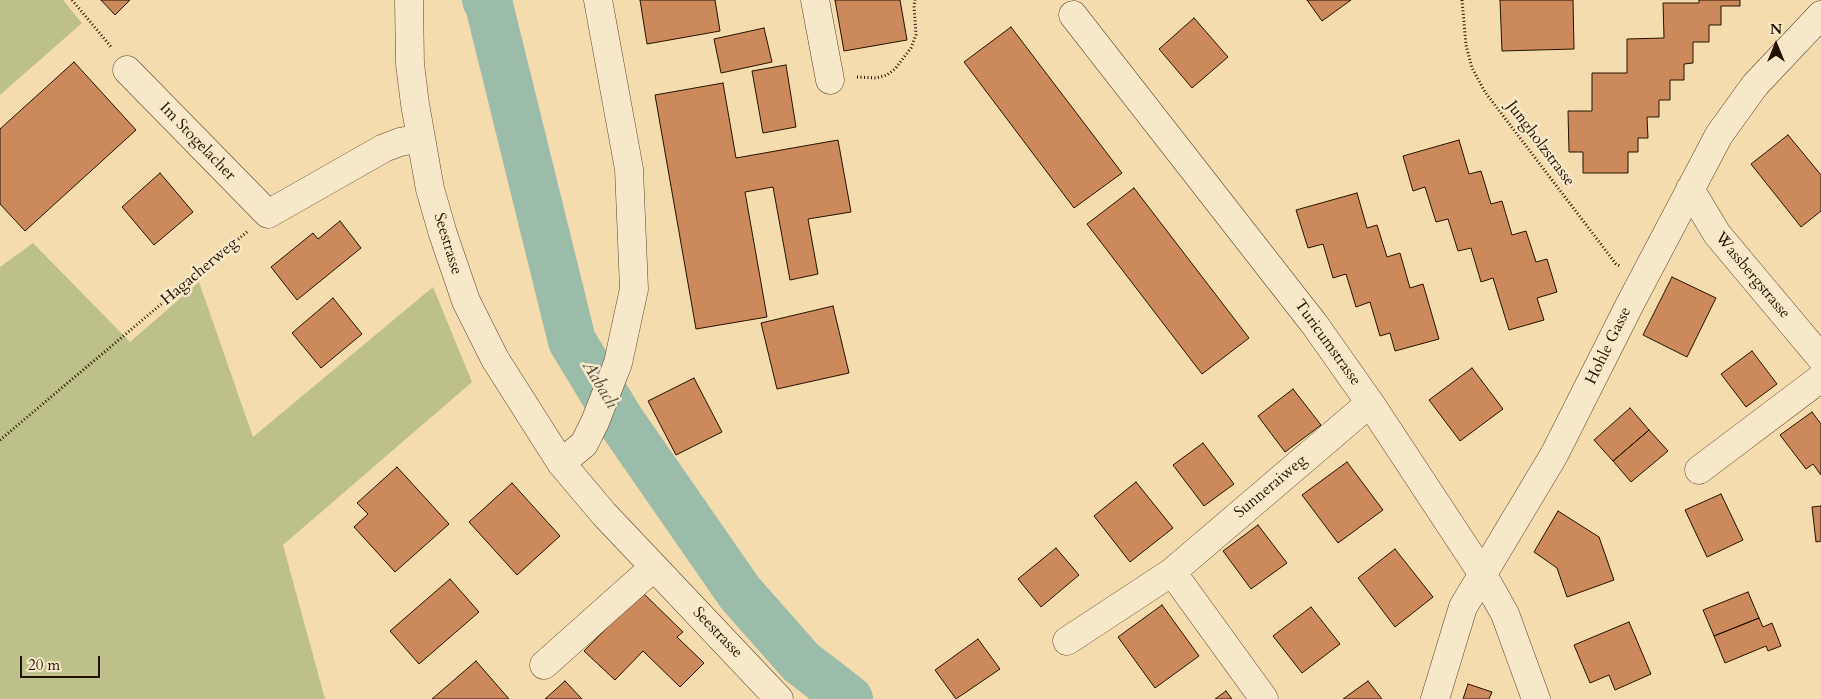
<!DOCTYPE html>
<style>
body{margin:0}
#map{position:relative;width:1821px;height:699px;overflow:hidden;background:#f5dcae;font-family:Cardo,serif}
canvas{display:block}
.north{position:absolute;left:1751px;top:20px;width:50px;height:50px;-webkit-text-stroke:4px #f8e8ca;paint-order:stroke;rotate:0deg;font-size:14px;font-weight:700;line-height:20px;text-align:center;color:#241200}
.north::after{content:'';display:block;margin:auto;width:18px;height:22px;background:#241200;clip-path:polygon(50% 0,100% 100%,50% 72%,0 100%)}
.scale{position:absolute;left:20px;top:656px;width:80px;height:22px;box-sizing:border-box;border:2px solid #241200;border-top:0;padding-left:6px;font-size:15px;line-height:18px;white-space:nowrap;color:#241200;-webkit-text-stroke:4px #f8e8ca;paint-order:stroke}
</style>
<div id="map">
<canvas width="1821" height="699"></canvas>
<div class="north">N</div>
<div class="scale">20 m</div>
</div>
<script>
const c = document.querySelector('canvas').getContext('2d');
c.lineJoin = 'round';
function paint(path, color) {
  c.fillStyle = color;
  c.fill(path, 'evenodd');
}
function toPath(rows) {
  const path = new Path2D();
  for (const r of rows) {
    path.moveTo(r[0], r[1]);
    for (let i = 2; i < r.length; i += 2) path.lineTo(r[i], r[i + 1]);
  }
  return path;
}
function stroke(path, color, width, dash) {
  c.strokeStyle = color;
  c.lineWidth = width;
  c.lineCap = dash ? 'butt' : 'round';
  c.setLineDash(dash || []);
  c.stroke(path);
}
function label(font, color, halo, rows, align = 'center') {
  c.font = font + ' Cardo,serif';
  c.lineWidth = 5;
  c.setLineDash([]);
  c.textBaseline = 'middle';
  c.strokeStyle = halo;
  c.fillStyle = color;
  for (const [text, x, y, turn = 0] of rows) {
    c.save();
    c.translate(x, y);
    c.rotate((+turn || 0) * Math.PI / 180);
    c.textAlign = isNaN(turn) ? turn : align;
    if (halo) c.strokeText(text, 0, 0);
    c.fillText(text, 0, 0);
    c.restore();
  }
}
const green = toPath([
 [0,0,63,0,82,23,0,95],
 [33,243,130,342,199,282,253,437,433,287,472,382,283,545,325,699,0,699,0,267]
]);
const river = toPath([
 [486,0,489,5,572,341,620,420,740,593,801,662,849,699]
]);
const building = toPath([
 [101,0,130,0,115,15,101,0],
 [640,0,715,0,720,31,647,44,640,0],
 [835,0,900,0,907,40,844,51,835,0],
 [1307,0,1351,0,1322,21,1307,0],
 [1500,0,1573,0,1574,49,1502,51,1500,0],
 [1699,0,1740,0,1740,6,1721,6,1721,25,1709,25,1709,42,1693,42,1693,63,1684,64,1684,80,1670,80,1670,100,1659,100,1659,117,1647,117,1648,138,1638,138,1638,152,1628,152,1628,173,1583,173,1583,152,1569,152,1568,111,1592,111,1592,73,1627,73,1627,39,1664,38,1663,3,1699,3,1699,0],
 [1194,18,1228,57,1192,88,1159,49,1194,18],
 [1011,27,1122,173,1074,208,964,62,1011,27],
 [764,28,772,62,721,73,714,39,764,28],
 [74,62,136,130,25,231,0,204,0,129,74,62],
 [786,65,796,127,763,133,752,71,786,65],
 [723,83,736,158,838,140,851,212,808,219,818,274,790,280,773,187,745,192,767,317,696,329,655,95,723,83],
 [1788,135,1821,175,1821,211,1801,227,1751,164,1788,135],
 [1459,140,1469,174,1481,171,1491,204,1502,201,1512,235,1526,231,1536,262,1547,259,1557,292,1537,298,1544,320,1509,330,1493,278,1481,282,1471,248,1458,251,1448,219,1436,222,1425,187,1413,191,1403,156,1459,140],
 [160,173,193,212,154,245,122,207,160,173],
 [1134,188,1249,338,1202,374,1087,224,1134,188],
 [1357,193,1367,228,1377,225,1387,257,1400,253,1410,288,1423,284,1439,339,1395,351,1390,333,1380,336,1370,302,1356,307,1346,274,1333,278,1323,244,1308,248,1296,210,1357,193],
 [340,221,361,248,297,300,271,267,313,233,318,239,340,221],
 [1672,277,1716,298,1687,357,1643,335,1672,277],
 [333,298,362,334,321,368,292,333,333,298],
 [833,306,849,373,777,389,761,323,833,306],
 [1752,351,1777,384,1746,407,1721,374,1752,351],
 [1472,368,1503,409,1460,441,1429,400,1472,368],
 [694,378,722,432,676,455,648,401,694,378],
 [1293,389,1321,425,1285,452,1258,416,1293,389],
 [1630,408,1649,430,1613,461,1594,440,1630,408],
 [1812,412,1821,424,1821,475,1813,464,1806,469,1780,435,1812,412],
 [1649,430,1668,451,1631,482,1613,461,1649,430],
 [1203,443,1234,484,1204,506,1173,465,1203,443],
 [1347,462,1383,510,1338,543,1302,495,1347,462],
 [397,467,449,524,395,572,354,527,368,514,357,503,397,467],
 [1136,482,1173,528,1130,562,1094,516,1136,482],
 [512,483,560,536,517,575,469,522,512,483],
 [1721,494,1743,540,1707,557,1685,510,1721,494],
 [1821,506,1821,541,1816,542,1812,507,1821,506],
 [1558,511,1599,537,1614,580,1567,597,1557,568,1534,552,1558,511],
 [1258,525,1287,563,1251,589,1223,551,1258,525],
 [1056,548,1079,575,1041,607,1018,579,1056,548],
 [1395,549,1433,597,1395,627,1358,578,1395,549],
 [450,579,479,612,419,664,390,631,450,579],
 [642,592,683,632,677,637,704,663,680,687,643,651,615,680,584,651,642,592],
 [1748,592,1759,618,1714,636,1703,610,1748,592],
 [1162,605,1199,656,1155,688,1118,637,1162,605],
 [1311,607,1340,644,1302,673,1273,636,1311,607],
 [1759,618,1763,627,1772,623,1781,646,1768,651,1766,646,1725,663,1714,636,1759,618],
 [1629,622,1651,674,1615,690,1609,675,1590,683,1574,645,1629,622],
 [978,639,1000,669,956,699,935,670,978,639],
 [476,661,509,699,432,699,476,661],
 [565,681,582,699,545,699,565,681],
 [1368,681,1382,699,1343,699,1368,681],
 [1468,684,1492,692,1489,699,1463,699,1468,684],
 [1226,691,1232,699,1215,699,1226,691]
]);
const path = toPath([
 [72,0,112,48],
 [1462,0,1466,45,1472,68,1485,92,1616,264,1620,266],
 [857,77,876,78,887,75,895,69,911,48,916,35,914,6,915,0],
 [0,440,248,231]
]);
const minor = toPath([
 [409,0,410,64,415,104,430,189,443,234,466,301,495,359,561,463,604,514,779,699],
 [815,0,830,80],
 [1073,15,1315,325,1370,403,1482,573,1505,614,1536,699],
 [127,70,268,214,384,148,400,142,421,138],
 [1690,189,1717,234,1821,358],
 [561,463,584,444,595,422,618,363,634,289,629,169,598,0],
 [1699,470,1821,378],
 [1172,572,1264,699],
 [1067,641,1172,572,1370,403],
 [544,665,654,567],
 [1435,699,1463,607,1554,455,1629,306,1719,135,1755,85,1821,15]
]);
const streetNames = [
 ["Im Stogelacher",197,142,46],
 ["Jungholzstrasse",1540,144,53],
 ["Seestrasse",447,244,73],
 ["Hagacherweg",200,272,-40],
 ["Wassbergstrasse",1752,276,50],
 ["Turicumstrasse",1327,343,54],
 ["Hohle Gasse",1609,346,-64],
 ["Sunneraiweg",1271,487,-40],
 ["Seestrasse",717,633,46]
];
const waterNames = [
 ["Aabach",599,385,59]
];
paint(green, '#bdc089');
stroke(river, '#9cbcaa', 48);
paint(building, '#cb895c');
stroke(building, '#241200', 1);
stroke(minor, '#58442c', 29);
stroke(path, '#241200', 3, [1, 2.5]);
stroke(minor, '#f8e8ca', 28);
label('16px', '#241200', '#f8e8ca', streetNames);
label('italic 18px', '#4e4e3c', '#f8e8ca', waterNames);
</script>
